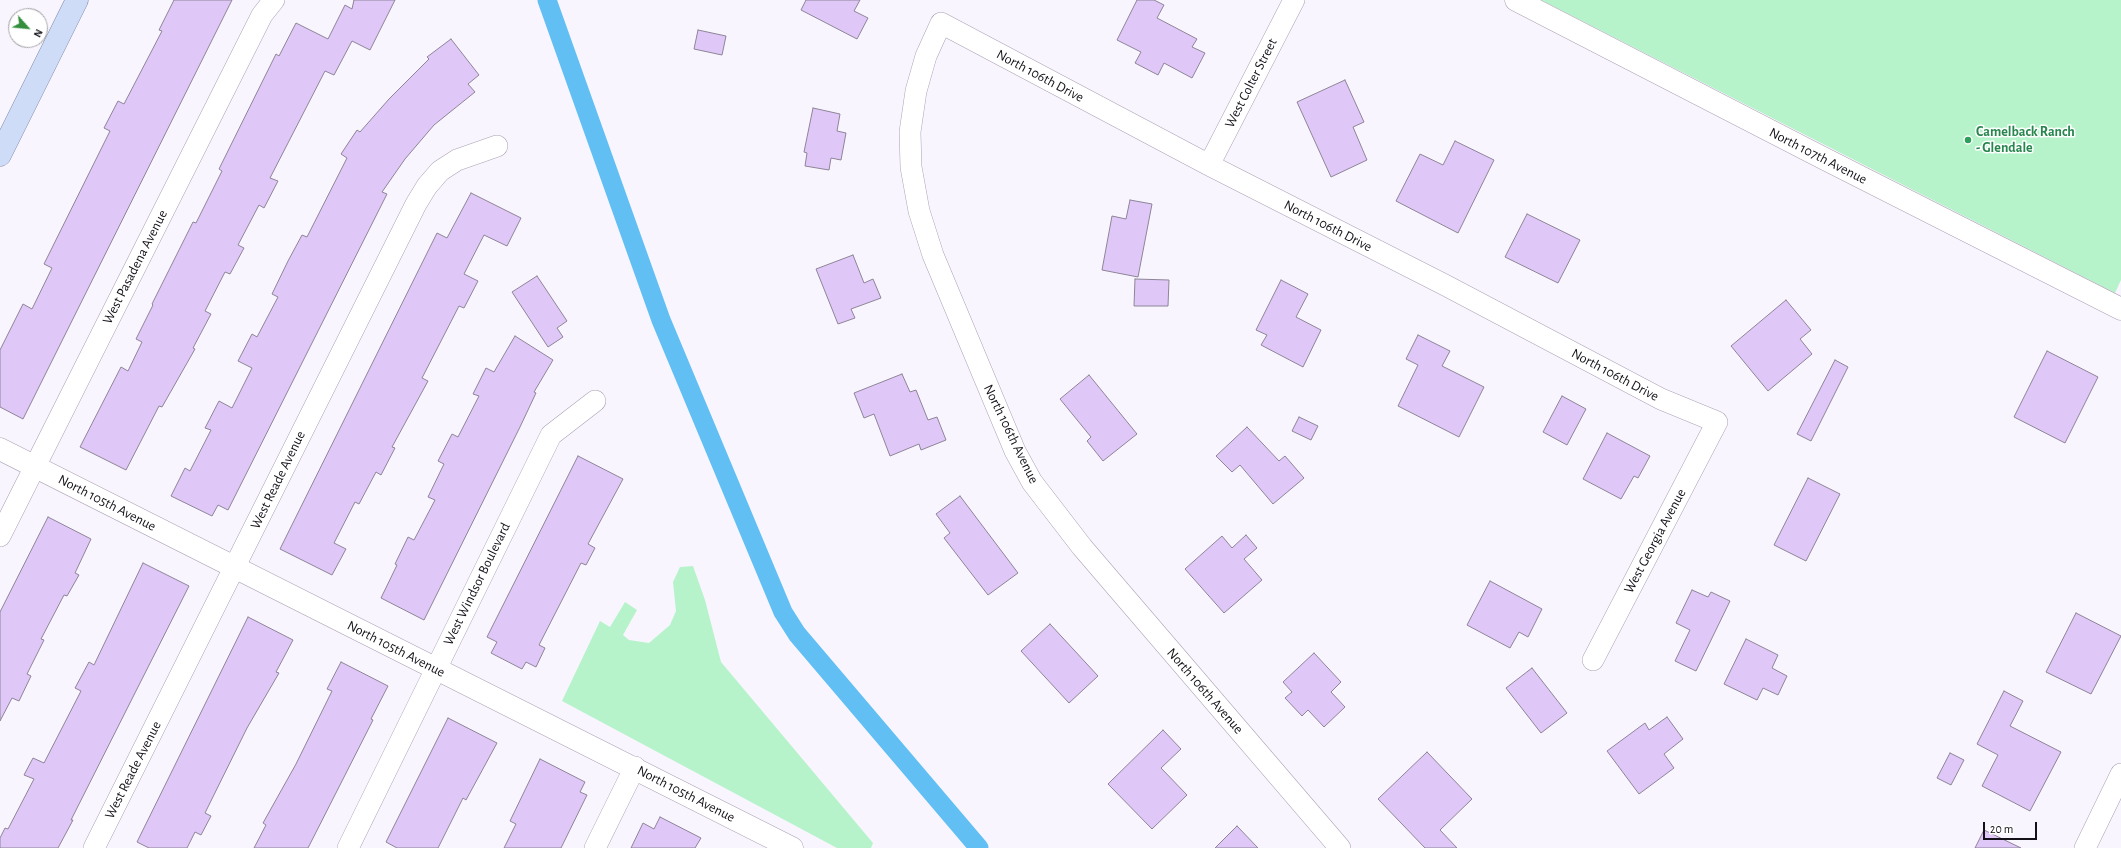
<!DOCTYPE html>
<style>
body{margin:0}
#map{position:relative;width:2121px;height:848px;overflow:hidden;background:#f9f5fe;font-family:"Alegreya Sans",sans-serif}
canvas{display:block}
.north{position:absolute;left:8px;top:8px;width:40px;height:40px;box-sizing:border-box;background:#fff;border:1px solid #a1a0a3;border-radius:50%;rotate:117deg;font-size:11px;font-weight:700;line-height:16px;text-align:center;color:#151118}
.north::after{content:'';display:block;margin:auto;width:14px;height:18px;background:#348e3e;clip-path:polygon(50% 0,100% 100%,50% 72%,0 100%)}
.scale{position:absolute;left:1983px;top:822px;width:54px;height:18px;box-sizing:border-box;border:2px solid #151118;border-top:0;padding-left:5px;font-size:12px;line-height:14px;white-space:nowrap;color:#151118;-webkit-text-stroke:3px #fff;paint-order:stroke}
</style>
<div id="map">
<canvas width="2121" height="848"></canvas>
<div class="north">N</div>
<div class="scale">20 m</div>
</div>
<script>
const c = document.querySelector('canvas').getContext('2d');
c.lineJoin = 'round';
function paint(path, color) {
  c.fillStyle = color;
  c.fill(path, 'evenodd');
}
function toPath(rows) {
  const path = new Path2D();
  for (const r of rows) {
    path.moveTo(r[0], r[1]);
    for (let i = 2; i < r.length; i += 2) path.lineTo(r[i], r[i + 1]);
  }
  return path;
}
function stroke(path, color, width, dash) {
  c.strokeStyle = color;
  c.lineWidth = width;
  c.lineCap = dash ? 'butt' : 'round';
  c.setLineDash(dash || []);
  c.stroke(path);
}
function label(font, color, halo, rows, align = 'center') {
  c.font = font + ' "Alegreya Sans",sans-serif';
  c.lineWidth = 3;
  c.setLineDash([]);
  c.textBaseline = 'middle';
  c.strokeStyle = halo;
  c.fillStyle = color;
  for (const [text, x, y, turn = 0] of rows) {
    c.save();
    c.translate(x, y);
    c.rotate((+turn || 0) * Math.PI / 180);
    c.textAlign = isNaN(turn) ? turn : align;
    if (halo) c.strokeText(text, 0, 0);
    c.fillText(text, 0, 0);
    c.restore();
  }
}
const green = toPath([
 [1541,0,2121,0,2121,280,2115,293],
 [693,566,705,600,721,662,873,843,871,848,837,848,562,701,600,621,610,627,625,602,637,610,623,635,629,640,649,643,670,625,676,611,673,582,680,567]
]);
const canal = toPath([
 [547,0,661,320,783,612,797,634,979,848]
]);
const building = toPath([
 [174,0,232,0,23,419,0,407,0,350,23,304,32,309,52,268,44,264,110,131,104,128,118,101,124,104,162,31,159,30,174,0],
 [354,0,395,0,370,50,352,41,334,75,325,71,270,178,278,181,264,208,259,205,238,245,244,248,230,274,225,272,205,311,211,314,193,348,195,349,162,407,159,406,126,470,80,447,121,367,128,371,142,342,136,339,153,305,152,304,193,222,196,223,222,171,219,169,276,54,279,56,296,23,328,39,345,5,352,9,354,0],
 [806,0,860,0,854,11,868,18,857,39,801,10,806,0],
 [1137,0,1154,0,1164,5,1157,18,1197,39,1192,47,1205,53,1192,78,1164,63,1158,75,1135,63,1141,52,1117,40,1137,0],
 [698,30,726,36,722,55,694,49,698,30],
 [451,39,479,75,468,84,475,92,434,125,405,159,382,192,387,194,228,510,218,505,212,516,171,496,185,468,190,471,211,430,205,428,219,401,232,408,252,368,238,361,252,334,257,337,278,297,272,294,288,261,302,235,307,237,347,158,341,154,357,130,360,132,389,99,429,59,427,57,451,39],
 [1345,80,1364,122,1353,127,1367,160,1331,177,1297,102,1345,80],
 [813,108,840,114,837,131,846,133,841,160,831,158,829,170,805,166,807,153,804,152,813,108],
 [1455,141,1494,160,1458,233,1396,201,1420,154,1443,165,1455,141],
 [471,193,521,218,507,246,484,235,464,274,478,281,464,308,459,306,422,378,428,381,392,447,395,448,381,475,376,472,359,504,355,502,334,543,346,549,332,575,280,549,437,233,447,238,471,193],
 [1130,200,1152,204,1138,277,1102,270,1112,216,1126,219,1130,200],
 [1527,214,1580,240,1558,283,1505,257,1527,214],
 [853,255,864,283,873,279,881,298,851,309,855,318,838,324,816,269,853,255],
 [537,276,567,321,557,328,563,337,548,347,512,292,537,276],
 [1135,279,1169,280,1168,306,1134,306,1135,279],
 [1281,280,1308,294,1296,317,1321,330,1303,367,1261,345,1267,335,1256,330,1281,280],
 [1786,300,1811,330,1800,339,1812,354,1768,391,1731,346,1786,300],
 [1418,335,1450,351,1442,366,1484,387,1459,437,1398,406,1418,365,1406,359,1418,335],
 [515,336,553,360,534,392,536,393,520,427,424,620,381,598,397,565,395,564,408,537,414,540,435,500,428,497,444,464,438,461,452,434,458,437,479,396,473,394,486,368,494,372,515,336],
 [2047,351,2098,377,2065,443,2014,417,2047,351],
 [1835,360,1848,367,1811,441,1797,434,1835,360],
 [902,374,910,392,916,390,928,420,937,417,946,440,921,450,919,444,890,456,874,414,864,418,854,393,902,374],
 [1089,375,1137,434,1103,461,1087,441,1091,437,1060,399,1089,375],
 [1562,396,1586,409,1567,445,1543,432,1562,396],
 [1299,417,1318,426,1311,440,1292,431,1299,417],
 [1247,427,1279,461,1285,456,1304,478,1273,504,1240,465,1232,472,1216,456,1247,427],
 [1607,433,1650,456,1638,478,1634,476,1621,499,1583,479,1607,433],
 [578,456,623,479,588,544,595,548,586,565,581,563,539,645,545,648,536,667,526,662,522,669,491,653,497,642,487,637,578,456],
 [1808,478,1840,494,1806,561,1774,545,1808,478],
 [960,496,1018,573,988,595,944,538,950,533,936,514,960,496],
 [48,517,91,539,75,573,79,575,67,596,64,595,41,639,44,640,27,674,31,676,19,701,12,698,0,721,0,612,48,517],
 [1246,535,1257,548,1244,559,1262,580,1224,613,1185,569,1222,536,1232,548,1246,535],
 [143,563,189,586,138,687,71,820,73,820,58,848,0,848,0,838,5,828,8,829,34,779,24,775,33,758,44,763,81,691,75,688,89,662,94,665,143,563],
 [1490,581,1542,609,1528,637,1519,632,1510,648,1467,625,1490,581],
 [1692,590,1708,597,1711,592,1730,601,1696,671,1675,661,1690,630,1676,623,1692,590],
 [2076,613,2121,636,2091,694,2046,672,2076,613],
 [248,617,293,640,276,672,279,673,247,728,205,813,211,816,201,835,195,832,187,848,149,848,137,842,248,617],
 [1050,624,1098,676,1069,703,1021,651,1050,624],
 [1746,639,1778,655,1772,668,1787,676,1778,695,1763,688,1757,700,1724,684,1746,639],
 [1314,653,1341,682,1331,692,1345,707,1324,727,1308,710,1302,716,1285,698,1292,692,1283,682,1314,653],
 [341,662,388,686,371,719,373,720,308,848,254,848,266,825,263,823,296,764,332,691,327,689,341,662],
 [1532,668,1567,713,1541,733,1506,688,1532,668],
 [2004,691,2023,701,2010,726,2061,752,2030,811,1982,786,1998,755,1977,744,2004,691],
 [1667,717,1683,739,1664,754,1674,768,1639,794,1607,751,1645,723,1649,730,1667,717],
 [448,718,497,743,466,800,463,798,438,848,397,848,386,842,448,718],
 [1163,730,1181,749,1161,768,1187,795,1152,829,1108,784,1163,730],
 [1427,752,1472,799,1440,830,1457,848,1425,848,1378,799,1427,752],
 [1950,753,1964,760,1951,785,1937,778,1950,753],
 [540,759,585,782,580,792,587,795,561,848,504,848,516,824,510,821,540,759],
 [660,817,701,838,695,848,631,848,643,823,654,829,660,817],
 [1237,826,1258,848,1215,848,1237,826],
 [1984,830,2021,848,1975,848,1984,830]
]);
const street = toPath([
 [1209,165,1294,0],
 [0,536,262,15,274,0],
 [94,848,416,204,427,186,440,171,457,160,497,146],
 [348,848,551,435,595,401],
 [595,848,635,767],
 [1340,848,1082,547,1032,482,1015,451,933,255,919,211,911,167,910,132,916,91,926,56,941,23,1209,165,1445,285,1661,399,1717,422,1593,660],
 [2085,848,2121,774]
]);
const secondary = toPath([
 [1516,0,1823,158,2121,309],
 [0,449,792,848]
]);
const primary = toPath([
 [0,155,77,0]
]);
const markers = [
 [1968,140,4,"#2e9e5b"]
];
const streetNames = [
 ["North 106th Drive",1040,76,28],
 ["West Colter Street",1251,83,-63],
 ["North 107th Avenue",1818,156,27],
 ["North 106th Drive",1328,226,27],
 ["West Pasadena Avenue",135,267,-63],
 ["North 106th Drive",1615,375,28],
 ["North 106th Avenue",1011,434,64],
 ["West Reade Avenue",278,480,-64],
 ["North 105th Avenue",107,503,27],
 ["West Georgia Avenue",1655,541,-62],
 ["West Windsor Boulevard",477,584,-64],
 ["North 105th Avenue",396,649,27],
 ["North 106th Avenue",1205,691,49],
 ["West Reade Avenue",133,770,-63],
 ["North 105th Avenue",686,794,27]
];
const leisureNames = [
 ["Camelback Ranch",1976,132],
 ["- Glendale",1976,148]
];
paint(green, '#b6f3ca');
stroke(canal, '#61bff3', 19);
paint(building, '#dfc8f8');
stroke(building, '#8d8497', 1);
stroke(street, '#aba2b5', 22);
stroke(secondary, '#aba2b5', 23);
stroke(primary, '#7885a6', 23);
stroke(street, '#fff', 21);
stroke(secondary, '#fff', 22);
stroke(primary, '#cedcf8', 22);
for (const [x, y, r, color] of markers) {
  const dot = new Path2D();
  dot.arc(x, y, r, 0, 2 * Math.PI);
  c.fillStyle = color;
  c.fill(dot);
  stroke(dot, '#fff', 1.5);
}
label('14px', '#151118', '#fff', streetNames);
label('bold 14px', '#27864d', '#fff', leisureNames, 'left');
</script>
